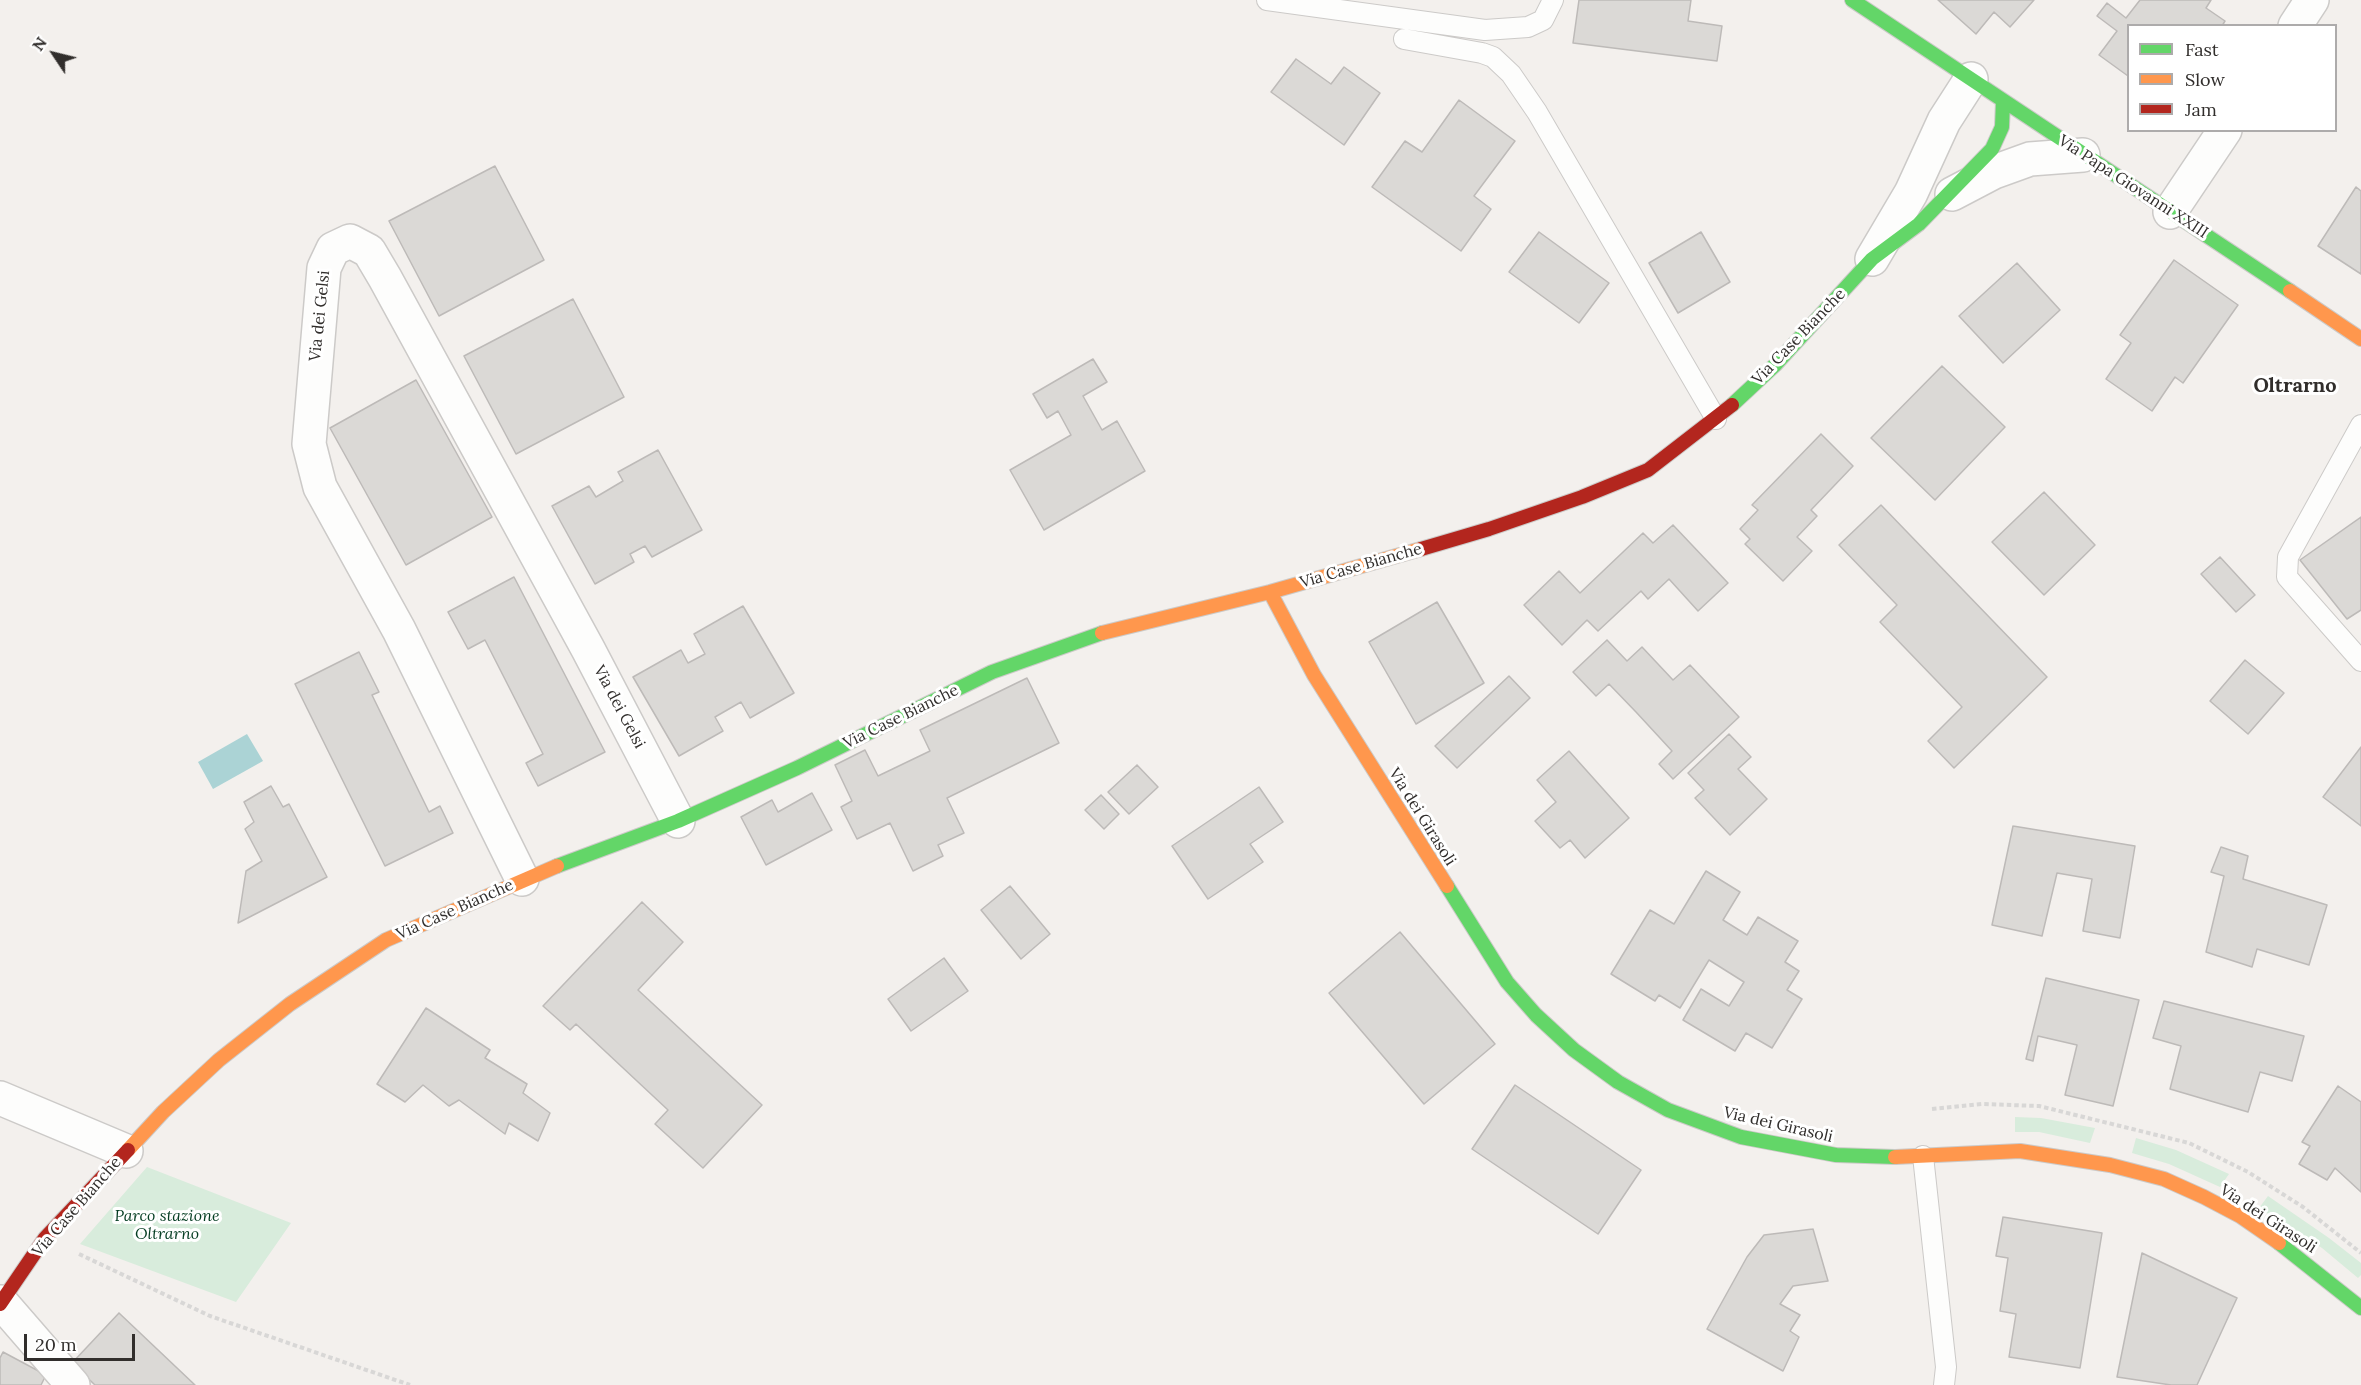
<!DOCTYPE html>
<style>
body{margin:0}
#map{position:relative;width:2361px;height:1385px;overflow:hidden;background:#f3f0ed;font-family:Lora,serif}
canvas{display:block}
.legend{position:absolute;left:2127px;top:24px;width:210px;height:108px;box-sizing:border-box;background:#fff;border:2px solid #adabab;margin:0;padding:8px 10px;list-style:none;font-size:18px;color:#312e2c}
.legend li{display:flex;align-items:center;gap:12px;height:30px}
.legend b{width:30px;border:2px solid #adabab}
.north{position:absolute;left:24px;top:24px;width:60px;height:60px;-webkit-text-stroke:4px #fff;paint-order:stroke;rotate:305deg;font-size:16px;font-weight:700;line-height:24px;text-align:center;color:#312e2c}
.north::after{content:'';display:block;margin:auto;width:21px;height:27px;background:#312e2c;clip-path:polygon(50% 0,100% 100%,50% 72%,0 100%)}
.scale{position:absolute;left:24px;top:1334px;width:111px;height:27px;box-sizing:border-box;border:3px solid #312e2c;border-top:0;padding-left:8px;font-size:18px;line-height:21px;white-space:nowrap;color:#312e2c;-webkit-text-stroke:4px #fff;paint-order:stroke}
</style>
<div id="map">
<canvas width="2361" height="1385"></canvas>
<ul class="legend">
<li><b style="height:8px;background:#63d668"></b>Fast</li>
<li><b style="height:8px;background:#ff974d"></b>Slow</li>
<li><b style="height:8px;background:#b3261e"></b>Jam</li>
</ul>
<div class="north">N</div>
<div class="scale">20 m</div>
</div>
<script>
const c = document.querySelector('canvas').getContext('2d');
c.lineJoin = 'round';
function paint(path, color) {
  c.fillStyle = color;
  c.fill(path, 'evenodd');
}
function toPath(rows) {
  const path = new Path2D();
  for (const r of rows) {
    path.moveTo(r[0], r[1]);
    for (let i = 2; i < r.length; i += 2) path.lineTo(r[i], r[i + 1]);
  }
  return path;
}
function stroke(path, color, width, dash) {
  c.strokeStyle = color;
  c.lineWidth = width;
  c.lineCap = dash ? 'butt' : 'round';
  c.setLineDash(dash || []);
  c.stroke(path);
}
function label(font, color, halo, rows, align = 'center') {
  c.font = font + ' Lora,serif';
  c.lineWidth = 6;
  c.setLineDash([]);
  c.textBaseline = 'middle';
  c.strokeStyle = halo;
  c.fillStyle = color;
  for (const [text, x, y, turn = 0] of rows) {
    c.save();
    c.translate(x, y);
    c.rotate((+turn || 0) * Math.PI / 180);
    c.textAlign = isNaN(turn) ? turn : align;
    if (halo) c.strokeText(text, 0, 0);
    c.fillText(text, 0, 0);
    c.restore();
  }
}
const green = toPath([
 [2015,1117,2041,1118,2095,1128,2090,1143,2039,1132,2015,1132],
 [2136,1138,2176,1150,2229,1174,2220,1187,2169,1164,2132,1153],
 [147,1167,291,1223,236,1302,80,1244],
 [2268,1196,2329,1238,2361,1263,2361,1275,2358,1278,2322,1248,2259,1208]
]);
const water = toPath([
 [247,734,263,761,213,789,198,762]
]);
const building = toPath([
 [1579,0,1691,0,1688,21,1722,26,1717,61,1573,43,1579,0],
 [1938,0,2034,0,2010,27,1994,12,1976,34,1938,0],
 [2140,0,2211,0,2206,8,2225,21,2222,26,2128,26,2128,76,2099,55,2117,31,2097,16,2107,3,2126,18,2140,0],
 [1296,59,1331,84,1344,67,1380,93,1344,145,1271,92,1296,59],
 [1459,100,1515,141,1474,196,1491,209,1461,251,1372,187,1405,141,1422,152,1459,100],
 [495,166,544,260,439,316,389,221,495,166],
 [2356,187,2361,191,2361,274,2318,246,2356,187],
 [1539,232,1609,283,1579,323,1509,272,1539,232],
 [1701,232,1730,282,1678,313,1649,263,1701,232],
 [2174,260,2238,305,2183,383,2175,377,2152,411,2106,379,2131,343,2120,335,2174,260],
 [2017,263,2060,310,2003,363,1959,316,2017,263],
 [573,299,624,397,516,454,464,356,573,299],
 [1093,359,1107,382,1083,396,1102,430,1117,421,1145,471,1044,530,1010,470,1071,435,1058,411,1047,418,1033,394,1093,359],
 [1942,366,2005,427,1935,500,1871,438,1942,366],
 [416,380,492,517,406,565,330,428,416,380],
 [1821,434,1853,466,1811,510,1817,516,1797,537,1812,551,1783,581,1745,544,1750,539,1740,529,1758,510,1752,505,1821,434],
 [658,450,702,530,652,557,645,546,630,554,634,562,595,584,552,506,589,486,596,497,623,481,618,472,658,450],
 [2044,492,2095,545,2044,595,1992,542,2044,492],
 [1881,505,2047,677,1954,768,1928,741,1962,707,1880,622,1897,605,1839,545,1881,505],
 [2361,517,2361,610,2347,619,2300,560,2361,517],
 [1673,525,1728,583,1698,611,1669,579,1648,599,1641,591,1598,631,1587,620,1562,645,1524,605,1559,571,1580,593,1643,533,1653,543,1673,525],
 [2220,557,2255,595,2236,612,2201,574,2220,557],
 [514,577,605,752,538,786,526,763,543,754,485,640,468,649,448,612,514,577],
 [1437,602,1484,683,1416,724,1369,642,1437,602],
 [743,606,794,693,750,718,741,702,715,717,723,731,679,756,633,677,681,650,688,663,705,654,694,634,743,606],
 [1607,640,1627,661,1642,647,1673,680,1690,665,1739,717,1673,779,1659,764,1672,751,1636,712,1609,684,1596,696,1573,672,1607,640],
 [359,652,379,692,372,695,429,812,440,806,453,833,385,866,295,684,359,652],
 [2245,660,2284,693,2248,734,2210,701,2245,660],
 [1509,676,1530,698,1457,768,1435,746,1509,676],
 [1027,678,1059,743,947,798,964,833,938,845,943,856,913,871,890,823,857,839,841,807,852,801,835,765,865,750,878,776,930,751,920,730,1027,678],
 [1729,734,1751,757,1738,769,1767,799,1730,835,1695,798,1704,790,1688,773,1729,734],
 [2361,747,2361,826,2323,797,2361,747],
 [1569,751,1629,818,1585,858,1570,840,1560,848,1535,821,1556,802,1537,780,1569,751],
 [1137,765,1158,787,1129,814,1108,792,1137,765],
 [271,786,283,807,289,804,327,877,238,923,246,871,262,861,245,829,254,822,244,802,271,786],
 [1259,787,1283,822,1250,844,1263,862,1208,899,1172,846,1259,787],
 [812,793,832,830,766,865,741,817,772,800,778,812,812,793],
 [1101,795,1119,814,1104,829,1085,810,1101,795],
 [2013,826,2135,846,2120,938,2083,931,2092,879,2057,873,2042,936,1992,925,2013,826],
 [2221,847,2248,856,2243,879,2327,905,2309,965,2257,949,2252,967,2206,952,2224,876,2211,872,2221,847],
 [1706,871,1740,892,1723,920,1747,935,1758,917,1798,941,1785,962,1799,971,1787,990,1802,999,1772,1048,1746,1033,1735,1051,1683,1020,1701,989,1729,1006,1744,982,1709,960,1680,1008,1659,995,1655,1001,1611,974,1650,910,1674,924,1706,871],
 [1010,886,1050,934,1021,959,981,910,1010,886],
 [642,902,683,942,638,990,762,1105,703,1168,655,1124,668,1110,576,1024,570,1030,543,1006,642,902],
 [1400,932,1495,1044,1424,1104,1329,993,1400,932],
 [944,958,968,991,911,1031,888,999,944,958],
 [2046,978,2139,1000,2113,1106,2065,1095,2077,1045,2038,1036,2033,1061,2026,1059,2046,978],
 [2164,1001,2304,1036,2292,1081,2260,1072,2248,1112,2170,1089,2181,1046,2153,1038,2164,1001],
 [426,1008,490,1050,485,1058,527,1084,523,1093,550,1113,538,1141,509,1123,505,1134,459,1100,449,1106,423,1085,405,1102,377,1084,426,1008],
 [1515,1085,1641,1170,1598,1234,1472,1149,1515,1085],
 [2338,1086,2361,1102,2361,1192,2335,1168,2327,1180,2299,1164,2310,1146,2302,1142,2338,1086],
 [2003,1217,2102,1233,2080,1368,2009,1357,2016,1314,2000,1311,2008,1258,1996,1256,2003,1217],
 [1813,1229,1828,1281,1793,1286,1780,1304,1800,1315,1790,1331,1799,1337,1783,1371,1707,1329,1747,1257,1764,1235,1813,1229],
 [2142,1253,2237,1298,2197,1385,2171,1385,2117,1377,2142,1253],
 [119,1313,195,1385,95,1385,72,1363,119,1313],
 [3,1352,46,1375,41,1385,0,1385,0,1358,3,1352]
]);
const path = toPath([
 [1932,1109,1982,1104,2039,1106,2189,1143,2248,1172,2303,1207,2361,1253],
 [79,1254,210,1316,410,1385]
]);
const lane = toPath([
 [1267,0,1485,30,1528,27,1543,20,1553,0],
 [1404,39,1482,53,1493,57,1511,74,1537,112,1716,419],
 [2361,425,2288,557,2287,577,2361,661],
 [1923,1156,1946,1367,1944,1385]
]);
const street = toPath([
 [2295,26,2312,0],
 [1952,194,1994,172,2030,159,2083,155],
 [2170,212,2225,130],
 [1872,259,1911,193,1944,121,1971,79],
 [522,879,399,630,320,487,309,444,324,268,333,249,350,241,369,251,385,278,588,649,678,821],
 [0,1098,126,1151],
 [1,1302,73,1385]
]);
const fast = toPath([
 [1852,0,2290,291],
 [1732,405,1775,365,1872,259,1919,224,1992,149,2002,127,2003,101],
 [557,866,678,821,797,768,992,672,1102,633],
 [1447,886,1507,982,1536,1015,1574,1050,1618,1082,1668,1110,1741,1137,1836,1155,1895,1157],
 [2279,1243,2361,1308]
]);
const slow = toPath([
 [2290,291,2361,339],
 [1270,592,1314,675,1447,886],
 [1102,633,1270,592,1421,549],
 [128,1150,163,1112,219,1060,290,1004,386,940,557,866],
 [1895,1157,2020,1151,2110,1165,2164,1179,2204,1197,2240,1216,2279,1243]
]);
const jam = toPath([
 [1421,549,1489,529,1582,497,1648,470,1732,405],
 [0,1304,45,1238,128,1150]
]);
const streetNames = [
 ["Via Papa Giovanni XXIII",2133,187,33],
 ["Via dei Gelsi",320,316,-84],
 ["Via Case Bianche",1799,337,-46],
 ["Via Case Bianche",1361,566,-16],
 ["Via dei Gelsi",619,707,62],
 ["Via Case Bianche",901,717,-26],
 ["Via dei Girasoli",1422,817,58],
 ["Via Case Bianche",455,910,-24],
 ["Via dei Girasoli",1778,1125,13],
 ["Via Case Bianche",77,1207,-49],
 ["Via dei Girasoli",2268,1219,33]
];
const parkNames = [
 ["Parco stazione",167,1216],
 ["Oltrarno",167,1234]
];
const quarterNames = [
 ["Oltrarno",2295,386]
];
paint(green, '#d8ecdc');
paint(water, '#abd3d5');
paint(building, '#dbd9d6');
stroke(building, '#bdbab8', 1.5);
stroke(lane, '#cccac8', 22);
stroke(street, '#cccac8', 36);
stroke(fast, '#cccac8', 16);
stroke(slow, '#cccac8', 16);
stroke(jam, '#cccac8', 16);
stroke(path, '#d8d7d6', 4, [4.5, 3]);
stroke(lane, '#fdfdfc', 20);
stroke(street, '#fdfdfc', 33);
stroke(fast, '#63d668', 14);
stroke(slow, '#ff974d', 14);
stroke(jam, '#b3261e', 14);
label('16px', '#312e2c', '#fff', streetNames);
label('italic 16px', '#033c21', '#fff', parkNames);
label('bold 20px', '#312e2c', '#fff', quarterNames);
</script>
